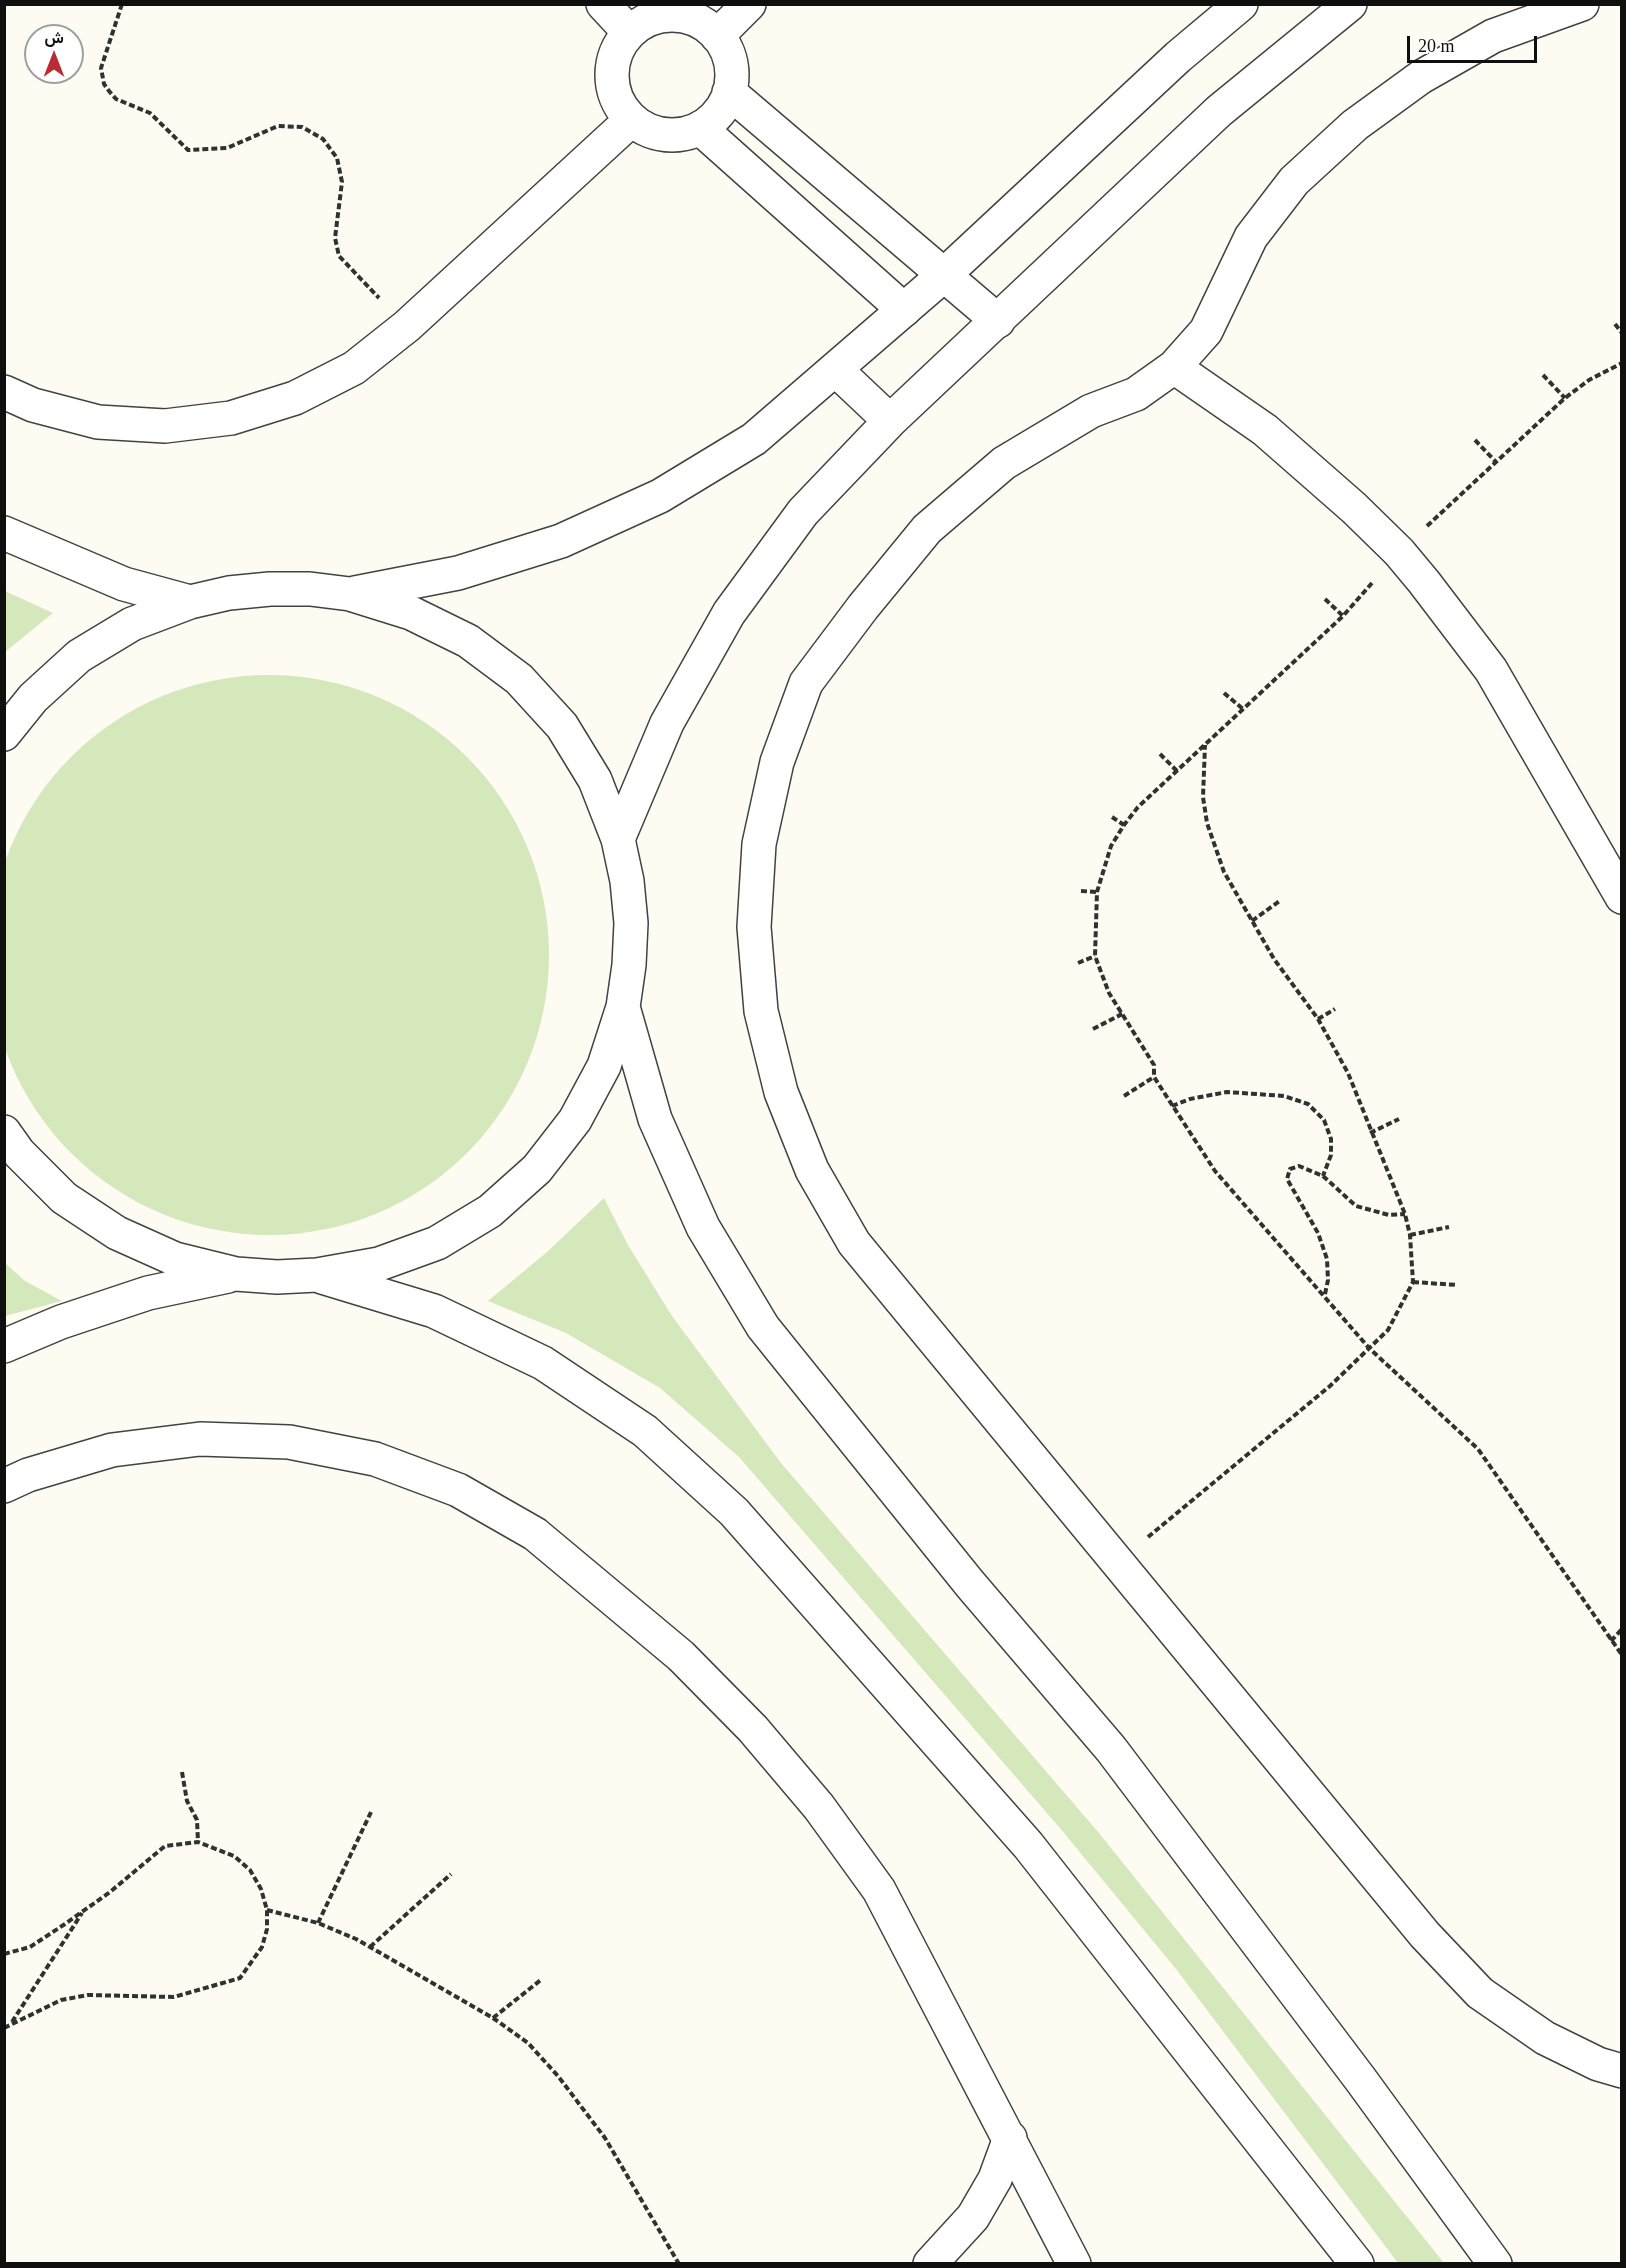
<!DOCTYPE html>
<meta charset="utf-8">
<style>
body{margin:0}
#map{position:relative;width:1626px;height:2268px;overflow:hidden;background:#fefcf2;font-family:"Times New Roman",Vazirmatn,serif}
canvas{display:block}
.frame{position:absolute;inset:0;border:6px solid #0f0f0f;pointer-events:none}
.north{position:absolute;left:24px;top:24px;width:60px;height:60px;box-sizing:border-box;background:#fff;border:2px solid #9f9f9f;border-radius:50%;rotate:0deg;font-size:16px;font-weight:700;line-height:24px;text-align:center;color:#0f0f0f}
.north::after{content:'';display:block;margin:auto;width:21px;height:27px;background:#bb2b36;clip-path:polygon(50% 0,100% 100%,50% 72%,0 100%)}
.scale{position:absolute;left:1407px;top:36px;width:130px;height:27px;box-sizing:border-box;border:3px solid #0f0f0f;border-top:0;padding-left:8px;font-size:18px;line-height:21px;white-space:nowrap;color:#0f0f0f;-webkit-text-stroke:4px #fff;paint-order:stroke}
</style>
<div id="map">
<canvas width="1626" height="2268"></canvas>
<div class="frame"></div>
<div class="north">ش</div>
<div class="scale">20 m</div>
</div>
<script>
const c = document.querySelector('canvas').getContext('2d');
c.lineJoin = 'round';
function paint(path, color) {
  c.fillStyle = color;
  c.fill(path, 'evenodd');
}
function toPath(rows) {
  const path = new Path2D();
  for (const r of rows) {
    if (r.length === 3) {
      path.moveTo(r[0] + r[2], r[1]);
      path.arc(r[0], r[1], r[2], 0, 2 * Math.PI);
      continue;
    }
    path.moveTo(r[0], r[1]);
    for (let i = 2; i < r.length; i += 2) path.lineTo(r[i], r[i + 1]);
  }
  return path;
}
function stroke(path, color, width, dash) {
  c.strokeStyle = color;
  c.lineWidth = width;
  c.lineCap = dash ? 'butt' : 'round';
  c.setLineDash(dash || []);
  c.stroke(path);
}
const green = toPath([
 [5,591,53,613,5,652],
 [269,955,280],
 [604,1198,628,1245,672,1316,781,1463,1099,1833,1444,2263,1398,2263,1176,1969,1059,1827,739,1457,660,1388,566,1333,488,1301,547,1252],
 [4,1262,25,1281,62,1301,5,1316]
]);
const path = toPath([
 [122,4,101,68,104,84,109,91,116,99,150,113,188,150,227,148,278,126,302,127,323,139,337,158,342,182,335,238,339,256,379,298],
 [1615,324,1622,333],
 [1543,375,1565,398],
 [1475,440,1496,462],
 [1427,526,1565,398,1589,380,1622,363],
 [1372,583,1343,616,1138,807,1124,825,1111,846,1097,892,1095,956,1109,993,1154,1065,1154,1077,1215,1171,1369,1348,1478,1449,1622,1655],
 [1325,599,1343,616],
 [1224,693,1243,709],
 [1160,754,1177,771],
 [1112,817,1124,825],
 [1081,891,1097,892],
 [1252,921,1281,900],
 [1078,963,1095,956],
 [1318,1019,1335,1009],
 [1093,1029,1124,1013],
 [1124,1096,1154,1077],
 [1172,1106,1190,1099,1227,1092,1284,1096,1308,1104,1324,1120,1331,1139,1331,1155,1323,1176],
 [1370,1133,1399,1119],
 [1410,1235,1449,1227],
 [1413,1282,1457,1285],
 [1325,1294,1328,1280,1327,1259,1318,1233,1287,1179,1290,1169,1299,1166,1323,1176,1356,1206,1389,1215,1405,1214],
 [1148,1537,1330,1386,1388,1330,1413,1282,1410,1235,1405,1214,1348,1073,1318,1019,1274,959,1224,872,1207,823,1203,797,1205,745],
 [1611,1641,1622,1629],
 [182,1772,187,1801,197,1820,198,1842],
 [267,1910,318,1923,356,1939,493,2018,528,2043,558,2076,605,2138,679,2264],
 [318,1923,372,1810],
 [370,1947,451,1874],
 [4,1954,30,1947,65,1924,110,1892,165,1846,198,1842,234,1856,250,1870,261,1889,267,1910,267,1929,262,1947,240,1978,174,1997,88,1995,61,2000,4,2028],
 [493,2018,542,1979],
 [12,2022,82,1913]
]);
const minor = toPath([
 [603,4,629,32],
 [1582,4,1493,36,1421,77,1355,125,1294,181,1251,237,1206,331,1174,367,1136,394,1091,411,1004,463,927,529,863,607,806,683,777,762,759,844,754,927,761,1011,781,1092,812,1170,854,1243,1425,1935,1480,1993,1545,2038,1598,2064,1622,2071],
 [672,75,60],
 [717,36,749,4],
 [729,92,998,321],
 [700,128,904,310],
 [1174,367,1265,430,1354,508,1399,552,1424,582,1491,670,1622,897],
 [4,392,33,405,98,422,165,426,231,418,295,398,354,368,407,326,631,120],
 [4,1486,28,1475,112,1450,200,1439,289,1442,375,1459,458,1490,535,1534,681,1656,753,1729,819,1807,879,1890,1074,2264],
 [930,2264,973,2217,995,2179,1010,2138]
]);
const tertiary = toPath([
 [835,369,890,421],
 [4,533,124,584,190,602],
 [355,593,458,573,561,541,660,496,754,439,944,275,1178,57,1241,4],
 [4,734,33,698,79,656,132,624,190,602,229,593,270,589,310,589,350,594,411,613,468,641,519,679,562,726,595,780,618,839,627,881,631,923,629,965,623,1007,604,1066,575,1120,537,1169,490,1211,437,1243,379,1264,317,1275,277,1277,236,1274,175,1259,117,1233,64,1198,19,1153,4,1132],
 [618,839,667,723,729,613,803,512,890,421,1219,111,1350,4],
 [623,1007,655,1119,703,1227,763,1327,970,1584,1111,1749,1361,2080,1495,2264],
 [322,1277,434,1311,543,1363,645,1431,734,1512,1028,1845,1357,2264],
 [4,1346,61,1322,148,1293,228,1276]
]);
paint(green, '#d4e8bc');
stroke(minor, '#424242', 36);
stroke(tertiary, '#424242', 36);
stroke(path, '#313131', 4, [6, 3]);
stroke(minor, '#fff', 33);
stroke(tertiary, '#fff', 33);
</script>
